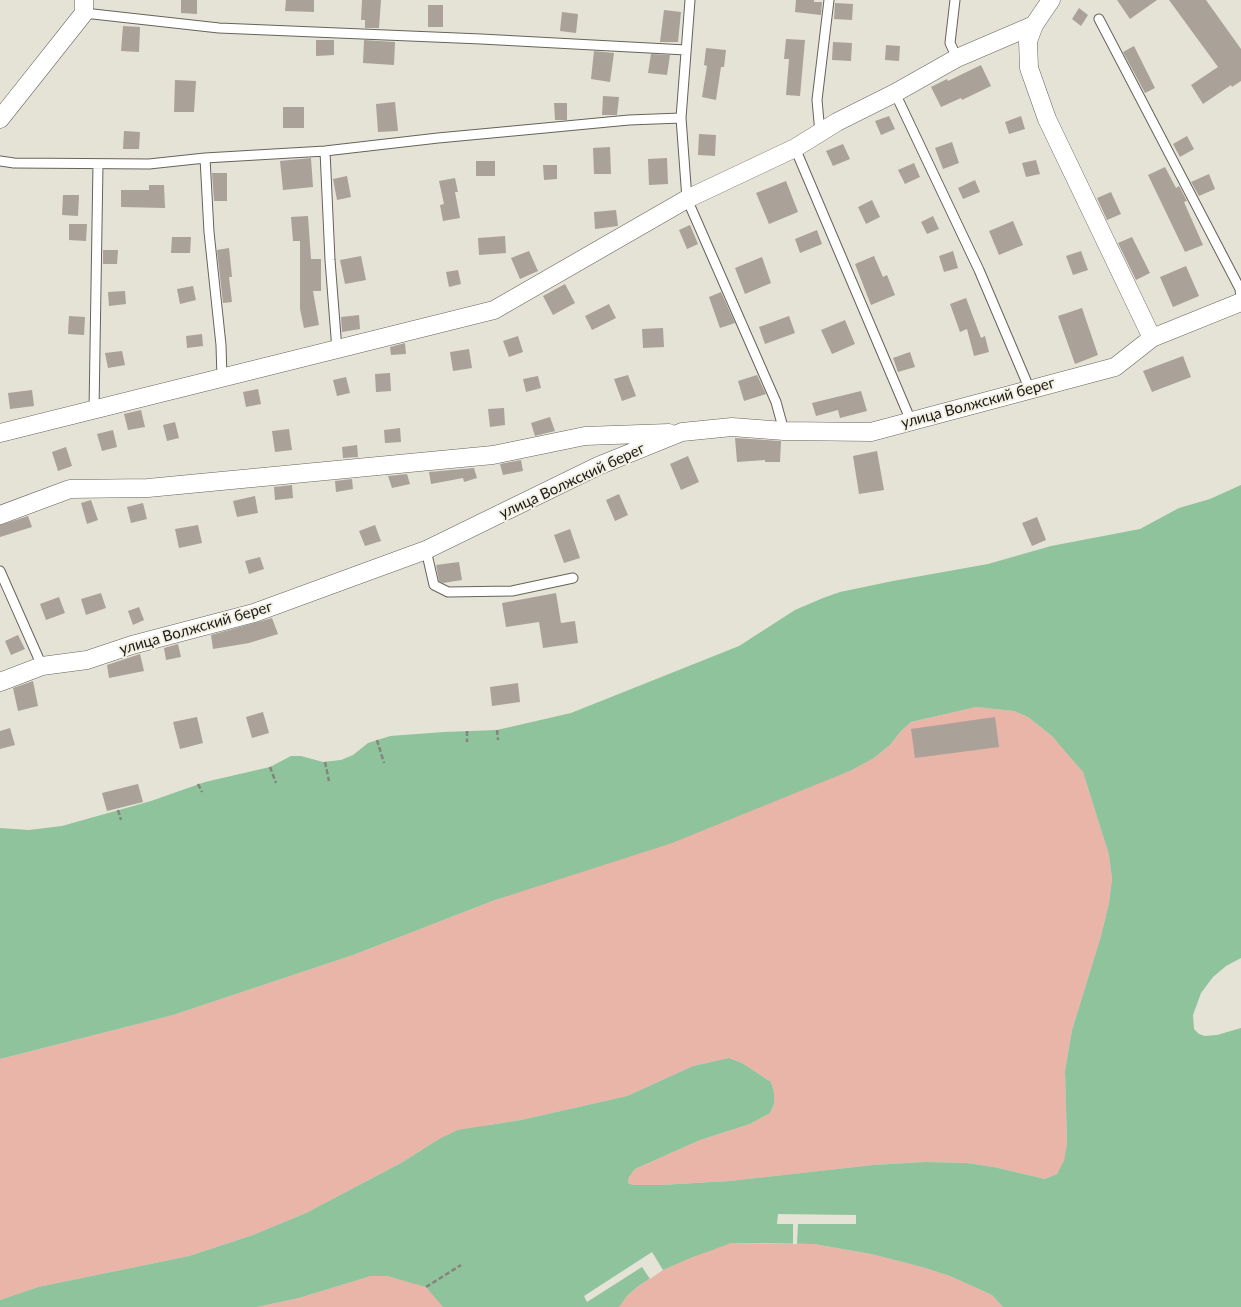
<!DOCTYPE html>
<meta charset="utf-8">
<style>
body{margin:0}
canvas{display:block;background:#e5e2d6}
</style>
<canvas width="1241" height="1307"></canvas>
<script>
const c = document.querySelector('canvas').getContext('2d');
c.lineJoin = 'round';
function paint(path, color) {
  c.fillStyle = color;
  c.fill(path, 'evenodd');
}
function toPath(rows) {
  const path = new Path2D();
  for (const r of rows) {
    path.moveTo(r[0], r[1]);
    for (let i = 2; i < r.length; i += 2) path.lineTo(r[i], r[i + 1]);
  }
  return path;
}
function stroke(path, color, width, dash) {
  c.strokeStyle = color;
  c.lineWidth = width;
  c.lineCap = dash ? 'butt' : 'round';
  c.setLineDash(dash || []);
  c.stroke(path);
}
function label(font, color, halo, rows, align = 'center') {
  c.font = font + ' Lato,sans-serif';
  c.lineWidth = 4;
  c.setLineDash([]);
  c.textBaseline = 'middle';
  c.strokeStyle = halo;
  c.fillStyle = color;
  for (const [text, x, y, turn = 0] of rows) {
    c.save();
    c.translate(x, y);
    c.rotate((+turn || 0) * Math.PI / 180);
    c.textAlign = isNaN(turn) ? turn : align;
    if (halo) c.strokeText(text, 0, 0);
    c.fillText(text, 0, 0);
    c.restore();
  }
}
const green = toPath([
 [976,707,1014,711,1028,717,1052,736,1066,751,1083,772,1109,855,1112,879,1109,903,1101,936,1072,1030,1065,1071,1067,1144,1065,1161,1057,1174,1045,1179,994,1167,966,1163,925,1162,873,1165,730,1181,661,1185,633,1185,628,1183,629,1177,635,1169,700,1140,750,1124,770,1113,774,1104,774,1093,771,1082,742,1063,729,1058,693,1066,627,1096,521,1120,489,1125,439,1139,401,1163,306,1213,253,1235,189,1256,38,1287,0,1300,0,1059,173,1015,353,955,495,900,852,770,874,758,890,745,901,731,911,722],
 [731,1243,814,1244,871,1254,922,1267,950,1276,992,1295,1003,1307,619,1307,627,1296,637,1287,663,1270,716,1247],
 [371,1276,387,1276,423,1285,434,1295,443,1307,257,1307,299,1298]
]);
const water = toPath([
 [1241,485,1241,958,1226,966,1213,977,1201,993,1193,1015,1194,1029,1199,1034,1205,1036,1217,1035,1241,1028,1241,1307,1003,1307,992,1295,950,1276,922,1267,871,1254,814,1244,761,1243,731,1243,693,1257,663,1270,637,1287,627,1296,619,1307,443,1307,426,1287,387,1276,371,1276,299,1298,257,1307,0,1307,0,1300,38,1287,189,1256,253,1235,306,1213,401,1163,439,1139,458,1130,521,1120,627,1096,693,1066,729,1058,742,1063,771,1082,774,1093,774,1104,770,1113,750,1124,700,1140,635,1169,629,1177,628,1183,633,1185,661,1185,730,1181,873,1165,925,1162,966,1163,994,1167,1045,1179,1057,1174,1064,1161,1067,1144,1065,1071,1072,1030,1101,936,1109,903,1112,879,1109,855,1083,772,1052,736,1028,717,1014,711,976,707,911,722,901,731,890,745,874,758,852,770,672,843,495,900,353,955,173,1015,0,1059,0,828,29,830,62,826,151,801,205,782,270,767,291,756,301,756,323,762,341,760,353,755,368,743,390,736,444,732,497,730,571,713,739,646,795,610,823,598,840,592,893,581,988,564,1051,546,1140,529,1179,508,1210,499]
]);
const pier = toPath([
 [778,1214,856,1215,856,1224,798,1224,797,1244,793,1244,793,1224,777,1224],
 [652,1252,663,1270,650,1279,642,1267,587,1302,584,1296]
]);
const building = toPath([
 [181,0,197,0,197,14,181,13],
 [286,0,314,0,314,12,285,11],
 [362,0,381,0,379,28,365,28,365,20,361,20],
 [796,0,814,0,814,2,822,2,821,15,795,12],
 [1117,0,1157,0,1130,19],
 [1169,0,1206,0,1241,49,1241,81,1232,87,1231,85,1203,104,1191,85,1218,67],
 [835,3,853,4,852,20,834,19],
 [428,5,443,5,443,27,428,27],
 [1079,8,1088,15,1081,26,1072,19],
 [664,10,681,12,678,42,660,42],
 [562,12,578,14,576,33,560,31],
 [123,26,140,27,139,52,121,51],
 [786,39,805,40,800,96,786,95,789,59,784,59],
 [316,40,334,40,334,55,316,56],
 [364,40,395,42,394,65,363,63],
 [833,42,852,43,851,61,832,60],
 [886,45,900,46,899,61,885,60],
 [1134,46,1155,88,1145,93,1123,52],
 [706,48,726,50,724,67,721,67,716,100,702,97,707,66,704,65],
 [594,51,614,53,610,82,591,79],
 [651,54,670,55,667,75,648,73],
 [981,65,991,86,962,100,961,98,941,107,931,87,947,79,948,81],
 [175,80,196,81,194,112,174,112],
 [603,96,619,97,617,115,602,115],
 [395,102,398,131,378,132,376,104],
 [554,103,567,103,567,120,555,120],
 [283,107,304,107,304,128,283,128],
 [889,116,895,129,881,135,875,121],
 [1021,116,1025,129,1009,134,1005,122],
 [124,131,140,132,139,149,123,149],
 [699,134,716,135,715,156,698,155],
 [1187,136,1194,149,1180,157,1173,144],
 [952,142,959,163,943,169,935,148],
 [843,144,850,159,833,166,826,151],
 [610,147,611,174,594,174,593,148],
 [311,158,313,187,283,190,280,161],
 [667,158,668,184,649,185,648,159],
 [1036,160,1040,174,1026,177,1022,163],
 [476,161,495,161,495,176,476,176],
 [914,163,920,177,905,184,898,170],
 [543,165,557,165,557,179,544,180],
 [1165,167,1176,188,1179,186,1187,201,1184,202,1203,245,1185,252,1148,175],
 [212,173,227,173,227,201,214,201],
 [1209,174,1215,189,1199,196,1191,182],
 [347,176,351,197,337,200,333,179],
 [455,178,458,192,455,192,460,218,443,221,440,205,444,204,439,181],
 [975,180,980,192,963,199,958,188],
 [786,181,798,212,769,224,756,193],
 [149,185,164,185,165,208,121,207,121,190,149,190],
 [1111,192,1121,214,1107,220,1097,198],
 [63,195,79,195,78,216,62,215],
 [872,200,880,217,866,224,858,207],
 [616,210,618,226,595,229,594,212],
 [308,216,311,259,321,259,321,291,313,291,319,325,304,328,300,309,300,241,293,241,291,217],
 [933,216,939,229,927,234,921,222],
 [1013,221,1023,245,999,255,989,231],
 [69,224,87,224,86,241,69,240],
 [690,225,698,244,687,249,679,230],
 [817,230,822,244,800,253,795,239],
 [505,236,506,253,479,255,478,238],
 [172,237,191,237,190,253,171,253],
 [1132,237,1150,273,1136,280,1118,243],
 [229,248,232,277,229,277,232,302,223,303,217,250],
 [103,250,118,250,117,264,103,264],
 [529,251,538,271,520,279,511,258],
 [953,251,958,268,944,272,939,256],
 [1081,251,1088,270,1073,275,1066,256],
 [361,256,366,280,345,284,340,260],
 [874,256,883,277,887,275,895,295,871,305,855,264],
 [762,257,771,283,745,294,735,268],
 [1186,266,1199,296,1173,307,1160,277],
 [458,270,461,284,449,287,446,272],
 [565,284,575,303,553,315,543,296],
 [193,286,196,300,180,304,177,289],
 [125,291,126,304,109,306,108,292],
 [721,292,735,323,720,328,709,297],
 [966,298,981,338,985,336,989,352,974,356,967,329,960,332,950,304],
 [609,304,616,318,592,330,585,316],
 [1082,308,1098,355,1075,364,1058,316],
 [359,315,360,329,342,332,341,317],
 [69,316,85,317,84,335,68,334],
 [789,316,795,333,765,344,759,327],
 [845,320,855,344,832,354,821,330],
 [663,328,664,347,643,348,642,329],
 [202,334,203,346,187,348,186,336],
 [518,336,523,352,509,357,503,341],
 [405,343,406,354,391,355,390,347],
 [469,349,472,368,453,371,450,352],
 [122,351,125,365,108,368,105,353],
 [910,352,915,367,898,372,893,358],
 [1183,356,1191,377,1152,392,1143,371],
 [390,373,391,391,376,392,375,374],
 [628,375,636,396,622,401,614,379],
 [757,375,766,394,744,401,738,381],
 [538,376,541,388,526,392,523,379],
 [346,377,350,393,337,396,333,380],
 [258,389,261,404,246,407,243,392],
 [32,390,34,406,10,409,8,393],
 [861,391,867,411,840,418,838,410,816,416,812,403],
 [504,408,505,425,490,427,488,409],
 [141,410,145,427,128,430,124,414],
 [550,417,555,431,535,436,531,423],
 [175,422,179,438,167,441,163,425],
 [400,428,401,442,385,443,384,430],
 [289,429,292,450,275,452,272,431],
 [113,430,117,447,102,451,97,434],
 [735,438,781,441,780,462,765,462,765,460,737,462],
 [357,445,358,457,343,458,342,447],
 [66,447,72,466,58,471,52,452],
 [877,451,884,490,859,494,853,456],
 [688,456,699,482,681,490,670,464],
 [521,460,523,471,503,475,500,464],
 [474,468,477,478,464,482,463,478,431,484,429,472],
 [407,474,410,484,392,488,388,476],
 [352,479,353,489,336,492,335,481],
 [292,485,293,498,275,500,274,487],
 [619,494,628,515,615,521,606,500],
 [255,496,258,513,237,517,233,501],
 [91,500,98,520,87,524,81,503],
 [143,503,147,519,131,523,127,507],
 [28,516,32,527,0,537,0,525],
 [1037,517,1046,540,1032,546,1022,523],
 [198,525,202,543,179,548,175,529],
 [375,525,381,541,365,546,359,531],
 [570,529,580,558,564,563,554,535],
 [260,557,264,569,249,574,245,561],
 [459,562,462,580,443,583,439,581,436,565],
 [101,593,106,608,86,615,81,599],
 [556,593,561,623,575,621,578,643,543,648,539,622,506,627,502,603],
 [59,597,65,613,46,620,40,604],
 [139,607,144,620,133,625,128,611],
 [272,618,278,634,249,643,213,649,211,635],
 [18,635,25,649,11,655,5,641],
 [178,644,181,657,166,660,164,648],
 [140,654,144,671,109,678,107,665],
 [33,681,38,706,18,711,13,688],
 [518,683,520,702,492,706,490,687],
 [263,712,269,733,252,738,246,717],
 [197,717,203,743,180,749,173,722],
 [995,717,999,747,915,758,911,729],
 [10,728,15,745,0,749,0,731],
 [138,784,143,802,107,811,102,793]
]);
const path = toPath([
 [497,730,498,740],
 [467,731,467,742],
 [377,740,384,763],
 [325,762,329,781],
 [270,767,276,783],
 [198,784,202,792],
 [118,810,121,820],
 [426,1287,461,1265]
]);
const service = toPath([
 [690,0,681,118,687,199,776,402,784,431],
 [955,0,950,43,957,58],
 [84,13,219,28,481,39,686,50],
 [1099,19,1240,289,1241,299],
 [895,93,979,270,1030,390],
 [820,133,817,100,829,0],
 [795,148,911,421],
 [325,151,330,260,337,350],
 [205,158,209,232,221,345,222,378],
 [0,161,14,163,149,164,205,158,325,151,438,138,545,128,629,120,681,118],
 [94,410,98,164],
 [426,550,434,585,448,592,512,591,573,578],
 [0,571,42,666]
]);
const minor = toPath([
 [1051,0,1034,25,1028,41,1029,68,1047,119,1152,338],
 [0,119,84,13,84,0],
 [0,433,494,310,687,199,795,148,837,122,895,93,957,58,1034,25],
 [0,515,70,489,148,488,493,455,585,436,669,433],
 [0,682,42,666,87,660,132,645,254,613,426,550,598,466,682,432,732,427,784,431,871,432,1115,367,1152,338,1241,302]
]);
const streetNames = [
 ["улица Волжский берег",978,403,-15],
 ["улица Волжский берег",572,481,-25],
 ["улица Волжский берег",196,628,-16]
];
paint(green, '#e8b5a8');
paint(water, '#8ec39c');
paint(pier, '#e5e2d6');
paint(building, '#aaa199');
stroke(service, '#66645a', 11);
stroke(minor, '#66645a', 19);
stroke(path, '#86847b', 2.5, [5, 2.5]);
stroke(service, '#fff', 9);
stroke(minor, '#fff', 18);
label('15px', '#1c1a16', '#f2efe3', streetNames);
</script>
